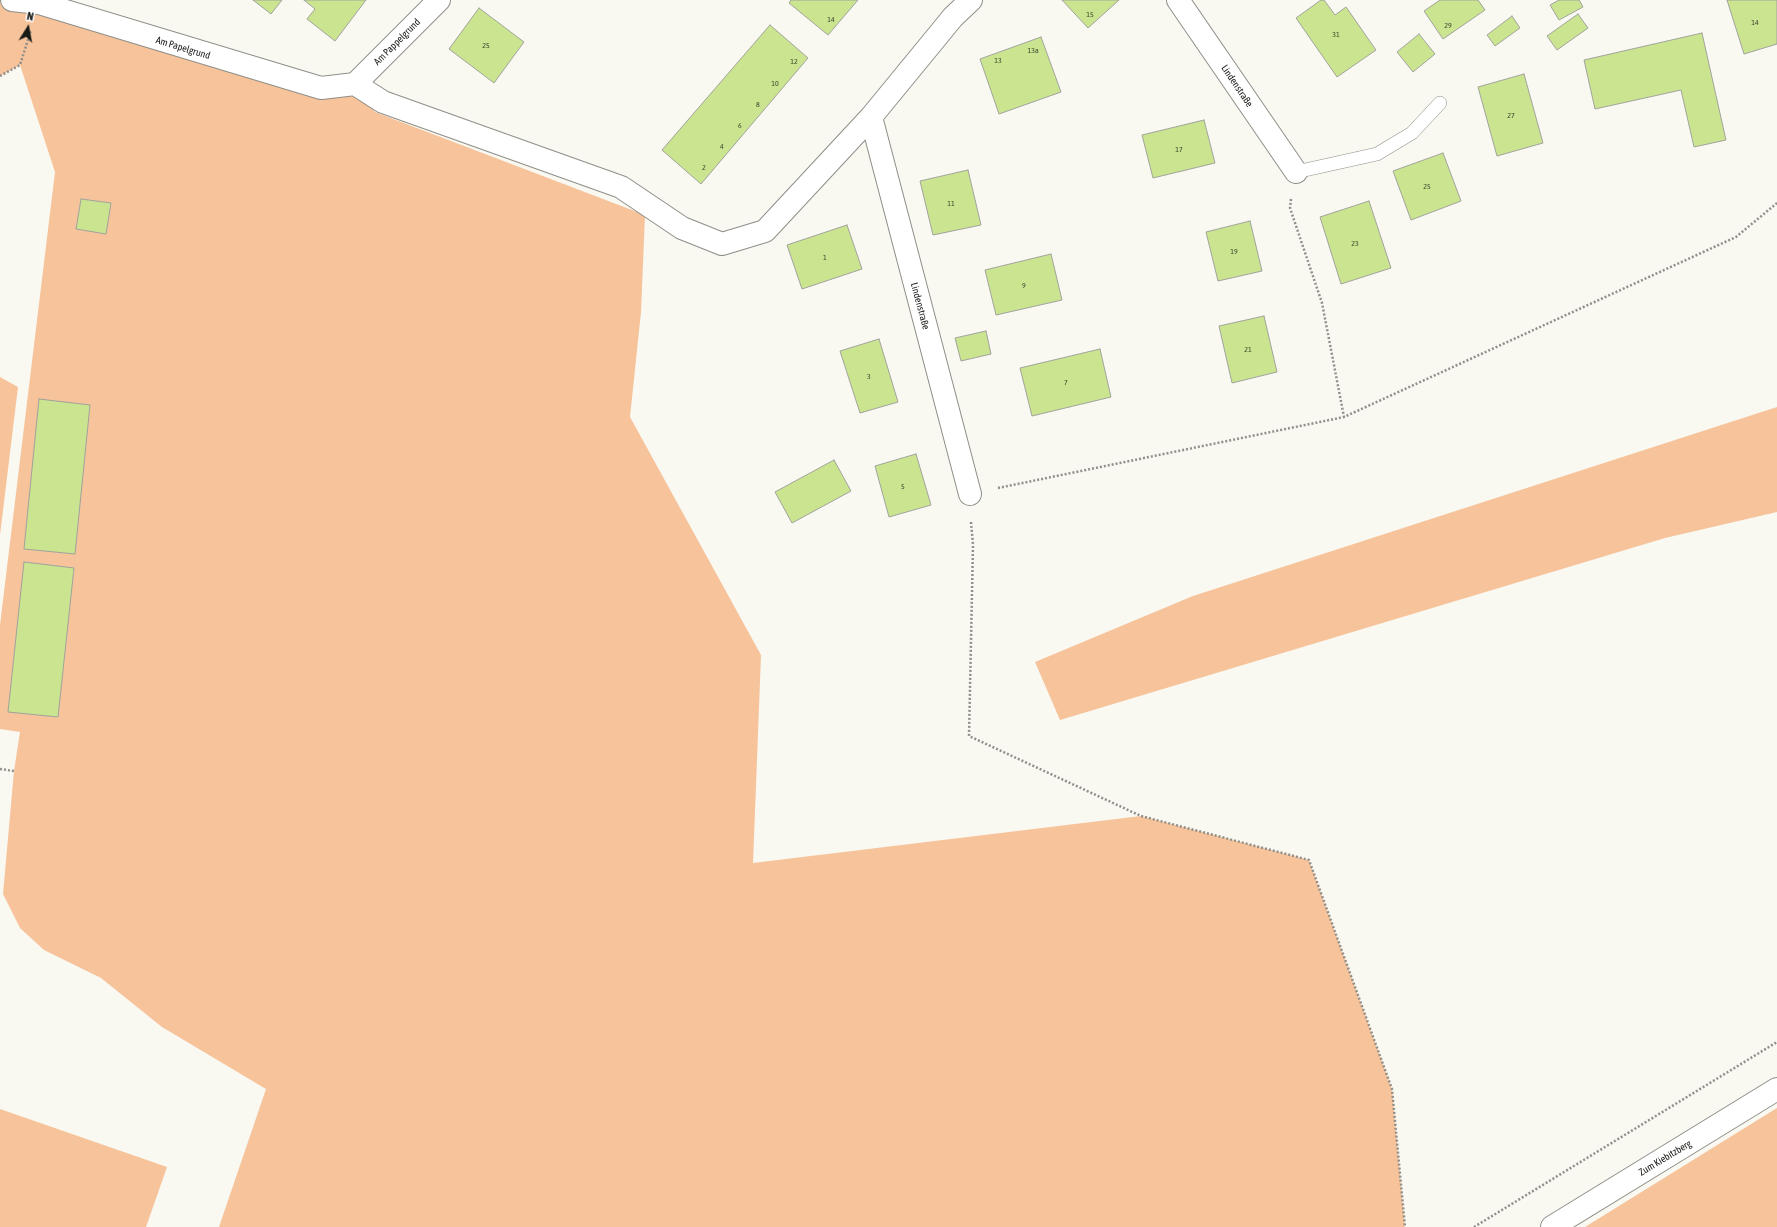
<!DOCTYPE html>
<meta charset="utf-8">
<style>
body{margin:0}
#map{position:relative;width:1777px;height:1227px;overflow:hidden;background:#f9f8f1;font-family:"Asap Condensed",sans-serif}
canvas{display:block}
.north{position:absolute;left:8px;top:8px;width:40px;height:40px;-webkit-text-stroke:3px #fff;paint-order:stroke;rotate:11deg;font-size:11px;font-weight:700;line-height:16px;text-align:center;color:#191916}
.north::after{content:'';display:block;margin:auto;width:14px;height:18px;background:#191916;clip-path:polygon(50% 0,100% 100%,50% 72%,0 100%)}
</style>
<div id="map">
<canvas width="1777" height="1227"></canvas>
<div class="north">N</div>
</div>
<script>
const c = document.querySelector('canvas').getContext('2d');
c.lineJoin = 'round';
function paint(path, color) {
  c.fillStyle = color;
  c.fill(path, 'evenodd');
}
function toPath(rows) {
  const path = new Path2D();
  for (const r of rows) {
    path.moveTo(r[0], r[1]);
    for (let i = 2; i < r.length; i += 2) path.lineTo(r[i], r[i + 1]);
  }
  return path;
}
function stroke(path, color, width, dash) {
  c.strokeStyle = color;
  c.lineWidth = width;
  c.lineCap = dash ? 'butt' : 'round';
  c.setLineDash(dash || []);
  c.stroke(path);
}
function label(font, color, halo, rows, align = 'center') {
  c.font = font + ' "Asap Condensed",sans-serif';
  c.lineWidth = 4;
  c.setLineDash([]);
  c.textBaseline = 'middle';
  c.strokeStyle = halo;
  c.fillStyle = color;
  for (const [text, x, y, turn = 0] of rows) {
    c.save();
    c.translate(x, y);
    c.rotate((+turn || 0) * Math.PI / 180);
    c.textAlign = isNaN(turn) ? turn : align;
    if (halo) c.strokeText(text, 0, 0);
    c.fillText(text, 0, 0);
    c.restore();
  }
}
const green = toPath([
 [0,0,12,0,321,88,355,84,375,112,645,215,641,312,630,417,761,655,753,863,1141,816,1309,860,1392,1089,1405,1227,219,1227,266,1089,162,1027,101,978,44,950,20,928,3,894,14,771,20,732,0,729,0,625,55,172,20,65,0,76],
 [0,377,18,387,0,535],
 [1777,407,1777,512,1665,538,1060,720,1035,662,1193,596],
 [1777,1108,1777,1227,1585,1227],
 [0,1109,167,1167,146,1227,0,1227]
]);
const building = toPath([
 [253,0,282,0,271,14,253,0],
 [304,0,366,0,335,41,307,19,315,9,304,0],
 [791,0,858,0,828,35,789,3,791,0],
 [1062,0,1119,0,1088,28,1062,0],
 [1321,0,1324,0,1335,15,1346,7,1376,50,1337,77,1296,18,1321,0],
 [1440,0,1478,0,1485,10,1443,39,1424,11,1440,0],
 [1559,0,1579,0,1583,7,1559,20,1550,5,1559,0],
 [1727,0,1777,0,1777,44,1744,54,1727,0],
 [479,8,524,42,494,83,449,49,479,8],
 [1578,14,1588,28,1557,50,1547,36,1578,14],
 [1512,16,1520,28,1495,46,1487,35,1512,16],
 [770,25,808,58,701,184,662,150,770,25],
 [1702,33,1726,140,1694,147,1681,90,1595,109,1584,60,1702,33],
 [1419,34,1435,54,1413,72,1397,52,1419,34],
 [1041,37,1061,92,999,114,980,59,1041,37],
 [1524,74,1543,143,1497,156,1478,87,1524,74],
 [1204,120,1215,163,1153,178,1142,135,1204,120],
 [1443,153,1461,201,1411,220,1393,171,1443,153],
 [968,170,981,225,933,235,920,181,968,170],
 [81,199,111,203,106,234,76,229,81,199],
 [1369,201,1391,268,1341,284,1320,217,1369,201],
 [1250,221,1262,271,1218,281,1206,232,1250,221],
 [847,225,862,269,802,289,787,245,847,225],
 [1051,254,1062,300,996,315,985,270,1051,254],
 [1264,316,1277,372,1232,383,1219,326,1264,316],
 [986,331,991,354,961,361,955,338,986,331],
 [879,339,898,402,860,413,840,351,879,339],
 [1100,349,1111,397,1032,416,1020,368,1100,349],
 [39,399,90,405,75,554,24,549,39,399],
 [916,454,931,505,889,517,875,466,916,454],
 [834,460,851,491,792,523,775,492,834,460],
 [24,562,74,568,58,717,8,712,24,562]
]);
const path = toPath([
 [0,76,20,65,31,30],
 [1291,199,1290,208,1322,303,1344,417],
 [998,488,1344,417,1736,237,1777,203],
 [971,522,973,545,969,736,1141,816,1309,860,1392,1089,1405,1227],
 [0,769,14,771],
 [1474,1227,1777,1042]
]);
const service = toPath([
 [1296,172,1377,154,1412,133,1440,103]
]);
const minor = toPath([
 [12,0,39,3,321,88,355,84],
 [1178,0,1296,172],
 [355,84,383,102,621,187,682,228,722,244,765,231,871,117,953,17,971,0],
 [355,84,439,0],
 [871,117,970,494]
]);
const tertiary = toPath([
 [1552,1227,1777,1089]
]);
const numberNames = [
 ["15",1090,14],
 ["14",831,19],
 ["14",1755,22],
 ["29",1448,25],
 ["31",1336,34],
 ["25",486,45],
 ["13a",1033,50],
 ["13",998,60],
 ["12",794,61],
 ["10",775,83],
 ["8",758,104],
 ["27",1511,115],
 ["6",740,125],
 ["4",722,146],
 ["17",1179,149],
 ["2",704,167],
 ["25",1427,186],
 ["11",951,203],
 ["23",1355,243],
 ["19",1234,251],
 ["1",825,257],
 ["9",1024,285],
 ["21",1248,349],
 ["3",869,376],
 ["7",1066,382],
 ["5",903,486]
];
const streetNames = [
 ["Am Pappelgrund",397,42,-45],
 ["Am Papelgrund",183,48,17],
 ["Lindenstraße",1237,86,56],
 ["Lindenstraße",920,306,75],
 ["Zum Kiebitzberg",1665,1158,-31]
];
paint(green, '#f6c39b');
paint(building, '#cae48f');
stroke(building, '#a1a39d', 1);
stroke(service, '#8f8f89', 14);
stroke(minor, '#8f8f89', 24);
stroke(tertiary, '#8f8f89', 24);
stroke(path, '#908f8a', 2.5, [2, 2]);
stroke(service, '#fff', 13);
stroke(minor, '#fff', 22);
stroke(tertiary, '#fff', 22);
label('8px', '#454c34', null, numberNames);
label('10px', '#191916', '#fff', streetNames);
</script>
